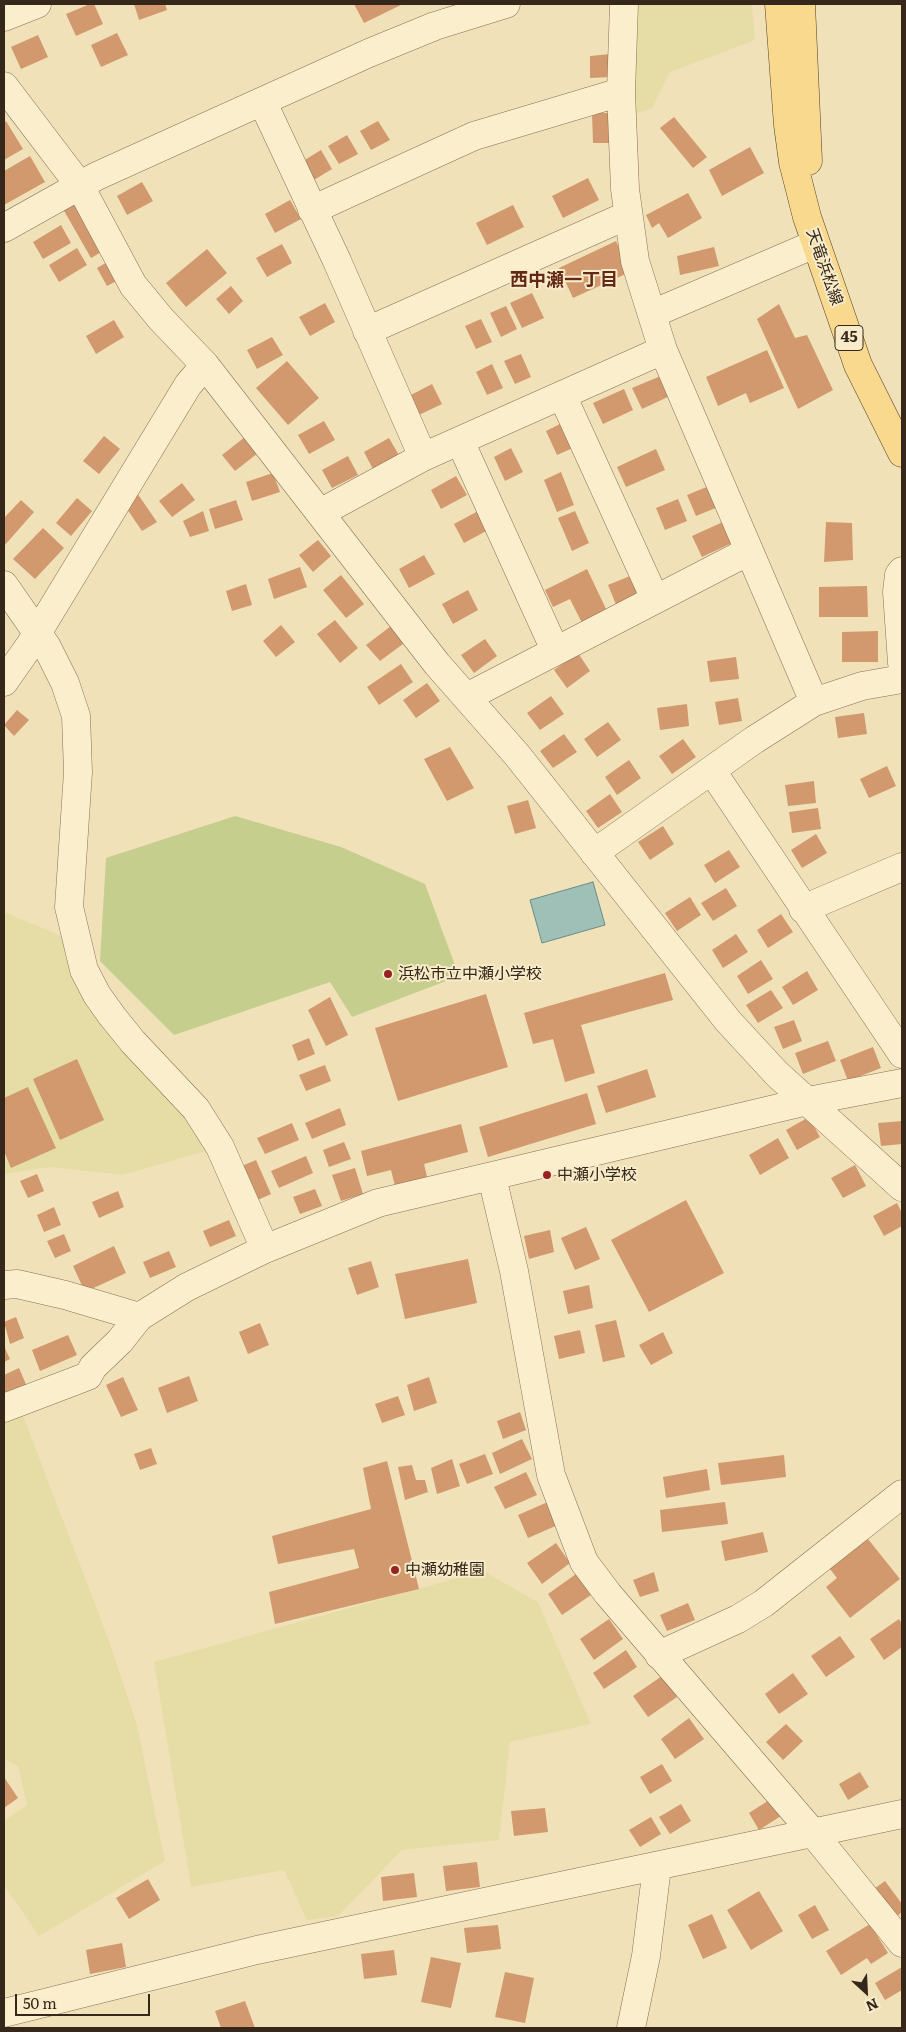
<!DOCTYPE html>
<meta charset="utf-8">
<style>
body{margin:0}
#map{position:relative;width:906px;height:2032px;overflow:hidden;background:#f0e1b9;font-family:Literata,serif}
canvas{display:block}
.frame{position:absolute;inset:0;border:5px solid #352719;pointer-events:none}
.north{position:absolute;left:841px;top:1967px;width:50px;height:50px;-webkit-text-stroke:4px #f7ebc9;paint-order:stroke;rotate:155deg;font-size:14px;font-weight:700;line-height:20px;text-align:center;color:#352719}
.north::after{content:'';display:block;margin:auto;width:18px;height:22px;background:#352719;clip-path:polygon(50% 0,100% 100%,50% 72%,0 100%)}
.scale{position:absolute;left:15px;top:1994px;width:135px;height:22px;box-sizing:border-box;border:2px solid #352719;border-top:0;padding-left:6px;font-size:15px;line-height:18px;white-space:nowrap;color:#352719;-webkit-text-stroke:4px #f7ebc9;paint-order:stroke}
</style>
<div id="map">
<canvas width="906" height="2032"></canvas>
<div class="frame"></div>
<div class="north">N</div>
<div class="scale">50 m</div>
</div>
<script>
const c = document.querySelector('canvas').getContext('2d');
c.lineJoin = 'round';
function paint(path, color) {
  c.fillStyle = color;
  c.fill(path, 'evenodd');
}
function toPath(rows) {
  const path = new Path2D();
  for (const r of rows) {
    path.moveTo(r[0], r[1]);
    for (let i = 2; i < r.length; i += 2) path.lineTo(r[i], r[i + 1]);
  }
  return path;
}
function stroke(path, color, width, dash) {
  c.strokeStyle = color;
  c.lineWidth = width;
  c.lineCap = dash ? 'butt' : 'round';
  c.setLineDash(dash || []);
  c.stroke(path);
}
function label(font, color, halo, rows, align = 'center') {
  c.font = font + ' Literata,"Noto Sans JP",serif';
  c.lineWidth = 4;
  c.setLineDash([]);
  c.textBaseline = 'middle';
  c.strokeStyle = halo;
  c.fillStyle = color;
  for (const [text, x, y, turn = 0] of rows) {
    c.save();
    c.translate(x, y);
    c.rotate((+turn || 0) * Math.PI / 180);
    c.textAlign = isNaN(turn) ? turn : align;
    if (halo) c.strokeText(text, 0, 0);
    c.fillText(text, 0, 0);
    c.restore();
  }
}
const farmland = toPath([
 [634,4,752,4,755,40,670,72,652,108,634,114],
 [4,912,62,936,220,1147,123,1175,50,1167,4,1174],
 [22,1413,108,1638,137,1725,165,1861,39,1936,4,1885,4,1821,27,1805,18,1766,4,1759,4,1420],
 [483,1571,538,1602,591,1724,510,1742,499,1840,402,1850,338,1916,307,1920,284,1870,191,1887,154,1662]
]);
const green = toPath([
 [235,816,341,847,425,884,459,976,352,1017,330,982,174,1035,100,961,106,858]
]);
const water = toPath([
 [593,882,605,925,542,943,530,900,593,882]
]);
const building = toPath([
 [90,4,94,4,103,24,76,36,66,14],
 [134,4,165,4,167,10,139,20],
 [354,4,403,4,364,23],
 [117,33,128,55,101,67,91,45],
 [38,35,48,57,21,69,11,47],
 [611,54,612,77,590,78,590,56],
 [592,113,614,113,615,143,593,143],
 [674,117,707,157,693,168,660,128],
 [6,121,23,149,4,160,4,123],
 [378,121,390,140,371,150,360,131],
 [347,135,358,154,339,164,328,146],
 [750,147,764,173,722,196,709,170],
 [321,150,332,169,314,180,303,161],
 [30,156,45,182,4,205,4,171],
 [588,178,599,200,563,218,552,196],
 [142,182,153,201,127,215,117,196],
 [688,193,702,218,668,238,659,223,652,228,646,215],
 [290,200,301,219,275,233,265,214],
 [79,202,103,251,91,258,63,209],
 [513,205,524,227,487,245,476,223],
 [61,225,71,243,43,259,33,242],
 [616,241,630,272,573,298,559,268],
 [282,244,292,263,267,277,256,258],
 [714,247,719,266,680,275,677,256],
 [77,248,87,265,59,282,49,265],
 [207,249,227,273,186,307,166,283],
 [109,261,120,279,107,286,97,268],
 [231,286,243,301,229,314,216,299],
 [532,293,544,318,522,328,510,303],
 [325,303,335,322,310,336,299,317],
 [779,304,795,338,807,335,833,390,798,409,757,319],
 [506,306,517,329,501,337,490,313],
 [481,319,492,342,476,349,465,326],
 [114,320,124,337,96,354,86,336],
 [272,337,283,355,257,369,247,350],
 [767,350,784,388,750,403,746,393,718,406,706,377],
 [521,354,531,377,515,384,504,361],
 [287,361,319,398,288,425,256,388],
 [492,364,503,388,487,395,476,372],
 [663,375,672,395,642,409,632,388],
 [432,384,442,404,419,415,409,396],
 [624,389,633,410,603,424,593,403],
 [324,421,335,440,309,454,298,435],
 [564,422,575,447,557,455,546,431],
 [104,436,120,449,99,474,83,461],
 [245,437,258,453,235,471,222,455],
 [389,438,400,457,374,471,364,452],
 [511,448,523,472,505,481,494,457],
 [656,449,665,470,626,487,617,467],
 [348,456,358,475,332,488,322,470],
 [561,472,574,505,557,512,544,480],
 [273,473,280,492,252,501,246,482],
 [456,476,467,495,441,509,431,490],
 [182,483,195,500,172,517,159,501],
 [709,486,718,507,696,516,687,495],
 [137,493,157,522,142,531,125,506],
 [77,498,92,511,71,536,56,523],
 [678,499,687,521,665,530,656,508],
 [21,500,34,512,4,546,4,518],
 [236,500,243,520,215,529,209,509],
 [480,510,490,529,464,543,454,524],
 [203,511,209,531,190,537,183,521],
 [575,511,589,543,572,551,558,518],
 [723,522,732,543,702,557,692,536],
 [826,522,852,523,853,560,824,562],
 [43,528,64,548,35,579,13,559],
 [318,540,331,556,313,572,299,555],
 [424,555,435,574,409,588,399,569],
 [300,567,307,587,274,599,268,579],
 [587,569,607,611,582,623,570,599,553,607,545,590],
 [341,575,364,604,346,618,323,590],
 [630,576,639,598,617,607,608,585],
 [246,584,252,605,232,611,226,591],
 [867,586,868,617,819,617,819,587],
 [468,590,478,610,453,624,442,604],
 [335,620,358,648,340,663,317,634],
 [281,625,295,642,276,657,263,641],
 [391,626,403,644,380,661,366,645],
 [878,631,878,662,842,662,842,632],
 [485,639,497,656,474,673,461,655],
 [578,653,590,671,567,688,554,670],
 [736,657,739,679,710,682,707,661],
 [401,664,413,682,379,705,367,687],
 [427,683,440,701,416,718,403,700],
 [551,696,564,714,540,730,527,713],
 [738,698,742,721,719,725,715,702],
 [687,704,689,726,660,730,657,708],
 [17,710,29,720,14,736,4,725],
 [864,713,867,734,838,738,835,717],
 [608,722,621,740,597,757,584,739],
 [564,734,577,752,553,768,540,751],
 [683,739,696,757,672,774,659,756],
 [450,747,474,788,447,801,424,759],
 [629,760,641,778,617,795,605,777],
 [887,766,896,786,869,798,860,779],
 [814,781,816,803,788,806,785,785],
 [610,794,622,812,598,828,586,811],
 [528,800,536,828,515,834,507,806],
 [818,808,821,829,792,833,789,812],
 [663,826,674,844,650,860,638,842],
 [816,834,827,853,802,868,791,850],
 [729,850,740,867,715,883,704,865],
 [726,888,737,906,713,921,701,903],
 [690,897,701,915,677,931,665,913],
 [781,914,793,932,768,948,757,930],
 [736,934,748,952,723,968,712,950],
 [761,960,773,979,748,994,737,976],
 [807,971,818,990,793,1005,782,987],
 [665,973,673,1000,581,1025,595,1073,565,1082,553,1039,533,1044,524,1013],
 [771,990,783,1008,758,1023,746,1005],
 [486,994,508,1067,398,1101,375,1028],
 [330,997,348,1035,326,1046,308,1010],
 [794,1020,802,1041,783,1049,774,1027],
 [309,1038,315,1054,298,1061,292,1045],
 [828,1041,836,1061,803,1074,795,1053],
 [873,1047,881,1068,848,1081,840,1060],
 [77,1059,104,1120,60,1140,33,1079],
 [325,1065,331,1081,306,1091,299,1075],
 [647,1069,656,1097,606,1113,597,1086],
 [28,1087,56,1148,11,1168,4,1151,4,1098],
 [587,1093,596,1124,488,1157,479,1127],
 [340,1108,346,1125,312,1139,305,1123],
 [809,1117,820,1137,797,1150,786,1130],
 [902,1121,902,1144,881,1146,878,1123],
 [292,1123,299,1140,265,1154,257,1138],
 [461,1124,468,1152,424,1164,428,1181,396,1190,391,1170,367,1176,361,1151],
 [778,1138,789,1158,760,1175,749,1155],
 [344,1142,351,1159,329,1167,323,1150],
 [306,1156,313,1173,279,1188,271,1171],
 [256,1160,271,1194,251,1203,235,1169],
 [855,1165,866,1186,843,1198,831,1178],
 [355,1168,363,1194,341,1201,332,1175],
 [37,1174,44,1191,28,1198,20,1181],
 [315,1189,322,1206,300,1214,293,1197],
 [118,1191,124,1207,99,1218,92,1202],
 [686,1200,724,1273,649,1312,611,1240],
 [897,1203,902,1213,902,1226,884,1236,873,1216],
 [54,1207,61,1225,44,1232,37,1215],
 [229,1220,236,1236,210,1247,203,1231],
 [586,1227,600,1259,575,1270,561,1238],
 [550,1230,554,1252,529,1259,524,1236],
 [64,1234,71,1251,55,1258,47,1241],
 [114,1246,126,1273,85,1292,73,1266],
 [169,1251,176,1267,150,1278,143,1262],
 [468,1259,477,1303,405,1319,395,1274],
 [371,1261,379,1287,357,1295,348,1268],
 [589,1285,593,1308,568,1314,563,1291],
 [16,1317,24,1338,10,1344,4,1322],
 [616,1320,625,1357,603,1362,595,1325],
 [260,1323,269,1345,248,1354,239,1332],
 [580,1330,585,1353,559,1359,554,1336],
 [663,1332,673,1353,651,1365,639,1345],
 [68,1335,77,1355,40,1371,32,1350],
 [4,1346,10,1359,4,1362],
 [19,1368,28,1389,4,1399,4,1375],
 [189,1376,198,1401,167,1413,158,1388],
 [123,1377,138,1410,121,1417,106,1385],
 [429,1377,437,1403,414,1411,407,1385],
 [398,1396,405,1415,382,1423,375,1404],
 [520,1412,526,1430,503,1439,497,1421],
 [522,1439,532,1459,500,1474,492,1453],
 [151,1448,157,1464,140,1470,134,1454],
 [485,1454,493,1474,467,1484,459,1464],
 [784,1455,786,1477,721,1485,718,1463],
 [452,1459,460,1486,437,1494,431,1468],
 [387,1461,419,1589,275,1624,269,1592,359,1568,354,1549,278,1564,272,1536,371,1509,363,1468],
 [412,1465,416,1480,425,1480,428,1492,405,1500,398,1467],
 [707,1469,710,1490,666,1498,663,1477],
 [526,1472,537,1495,505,1509,494,1487],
 [550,1501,560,1524,528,1538,518,1515],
 [725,1502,728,1524,662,1532,660,1510],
 [763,1532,768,1552,725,1561,721,1541],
 [864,1534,900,1579,850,1618,826,1587,837,1578,826,1564],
 [556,1543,570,1563,542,1584,527,1563],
 [654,1572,659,1591,640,1597,633,1580],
 [576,1574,591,1595,562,1615,548,1594],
 [688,1603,695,1620,667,1631,660,1615],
 [609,1619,623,1639,594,1660,580,1639],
 [899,1619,902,1624,902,1647,884,1660,870,1639],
 [840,1636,855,1657,826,1677,811,1656],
 [626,1650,637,1667,604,1689,593,1673],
 [793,1673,808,1694,779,1714,765,1694],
 [662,1676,677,1697,648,1717,633,1696],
 [689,1718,704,1739,675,1759,661,1739],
 [786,1724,803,1741,783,1760,766,1742],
 [662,1764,672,1781,650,1794,640,1777],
 [860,1772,869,1787,848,1800,839,1784],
 [4,1777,18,1798,4,1808],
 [774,1797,784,1814,759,1830,749,1813],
 [681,1804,691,1821,670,1834,659,1817],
 [545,1808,548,1832,514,1836,511,1811],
 [651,1817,661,1834,640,1847,629,1830],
 [477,1862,480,1887,446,1891,443,1866],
 [414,1873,417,1897,383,1901,381,1877],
 [148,1879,160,1900,129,1919,116,1898],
 [885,1881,902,1904,902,1912,895,1918,874,1889],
 [759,1891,783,1931,751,1950,727,1910],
 [815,1905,829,1930,812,1939,798,1915],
 [712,1914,727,1948,703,1959,688,1925],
 [870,1924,888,1953,871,1964,867,1958,841,1975,826,1951],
 [498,1925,501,1949,467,1953,464,1928],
 [122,1943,126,1967,90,1974,86,1950],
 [394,1950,397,1975,364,1979,361,1954],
 [431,1957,461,1963,451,2008,421,2002],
 [902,1967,902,1990,885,2000,875,1983],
 [505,1972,534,1978,525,2023,495,2017],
 [245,2001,255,2028,221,2028,215,2011]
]);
const minor = toPath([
 [624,4,621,92,625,189,635,261,663,350,814,702],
 [4,17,37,4],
 [4,86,80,186,133,285,161,319,205,365,437,664,517,755,728,1021,777,1074,902,1187],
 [263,103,337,261,423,457],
 [312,210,474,136,621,92],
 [4,228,97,176,369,53,435,26,506,4],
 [652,314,815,244],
 [367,331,628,215],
 [562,395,655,599],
 [460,441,555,650],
 [320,513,423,457,663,350],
 [902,571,899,575,897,592,902,663],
 [4,585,47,647,65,683,76,716,78,772,69,907,84,970,97,995,112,1016,133,1042,196,1109,220,1147,265,1249],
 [4,682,30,645,188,385,205,365],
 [467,697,749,551],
 [712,771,902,1054],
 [594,853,754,740,814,702,862,686,902,679],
 [803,909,902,867],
 [492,1177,514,1271,551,1475,584,1562,608,1594,813,1833,902,1943],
 [4,1285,17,1284,65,1295,139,1317],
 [4,1408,88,1376,93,1367,120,1341,139,1317,187,1287,265,1249,378,1203,808,1101,902,1083],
 [659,1655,738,1619,764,1603,902,1494],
 [4,2013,257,1950,902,1814],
 [631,2028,646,1956,657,1867]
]);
const major = toPath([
 [779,4,788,125,793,162,807,217,858,365,902,453],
 [801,4,808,161]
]);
const markers = [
 [388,974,5,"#992220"],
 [547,1175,5,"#992220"],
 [395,1570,5,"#992220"]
];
const shields = [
 [849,338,28]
];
const shieldNames = [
 ["45",849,338]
];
const streetNames = [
 ["天竜浜松線",824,267,71]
];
const poiNames = [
 ["浜松市立中瀬小学校",398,974],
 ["中瀬小学校",557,1175],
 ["中瀬幼稚園",405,1570]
];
const neighbourhoodNames = [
 ["西中瀬一丁目",564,281]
];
paint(farmland, '#e6dda6');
paint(green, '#c5ce8d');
paint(water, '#9ec0b7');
stroke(water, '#668d85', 1);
paint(building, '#d1996d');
stroke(minor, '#877053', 29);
stroke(major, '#543e28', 29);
stroke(minor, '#fbeecd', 28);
stroke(major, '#f8d98d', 28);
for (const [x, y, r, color] of markers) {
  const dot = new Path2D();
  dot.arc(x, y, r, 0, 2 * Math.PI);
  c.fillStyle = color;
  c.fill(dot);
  stroke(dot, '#f7ebc9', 2);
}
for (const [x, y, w] of shields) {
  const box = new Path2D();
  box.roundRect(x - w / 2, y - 12.5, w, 25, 4);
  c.fillStyle = '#f7ebc9';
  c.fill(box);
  stroke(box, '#352719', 1);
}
label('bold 15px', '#352719', null, shieldNames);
label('16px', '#352719', '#f7ebc9', streetNames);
label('16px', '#352719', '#f7ebc9', poiNames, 'left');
label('bold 18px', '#642916', '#f7ebc9', neighbourhoodNames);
</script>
